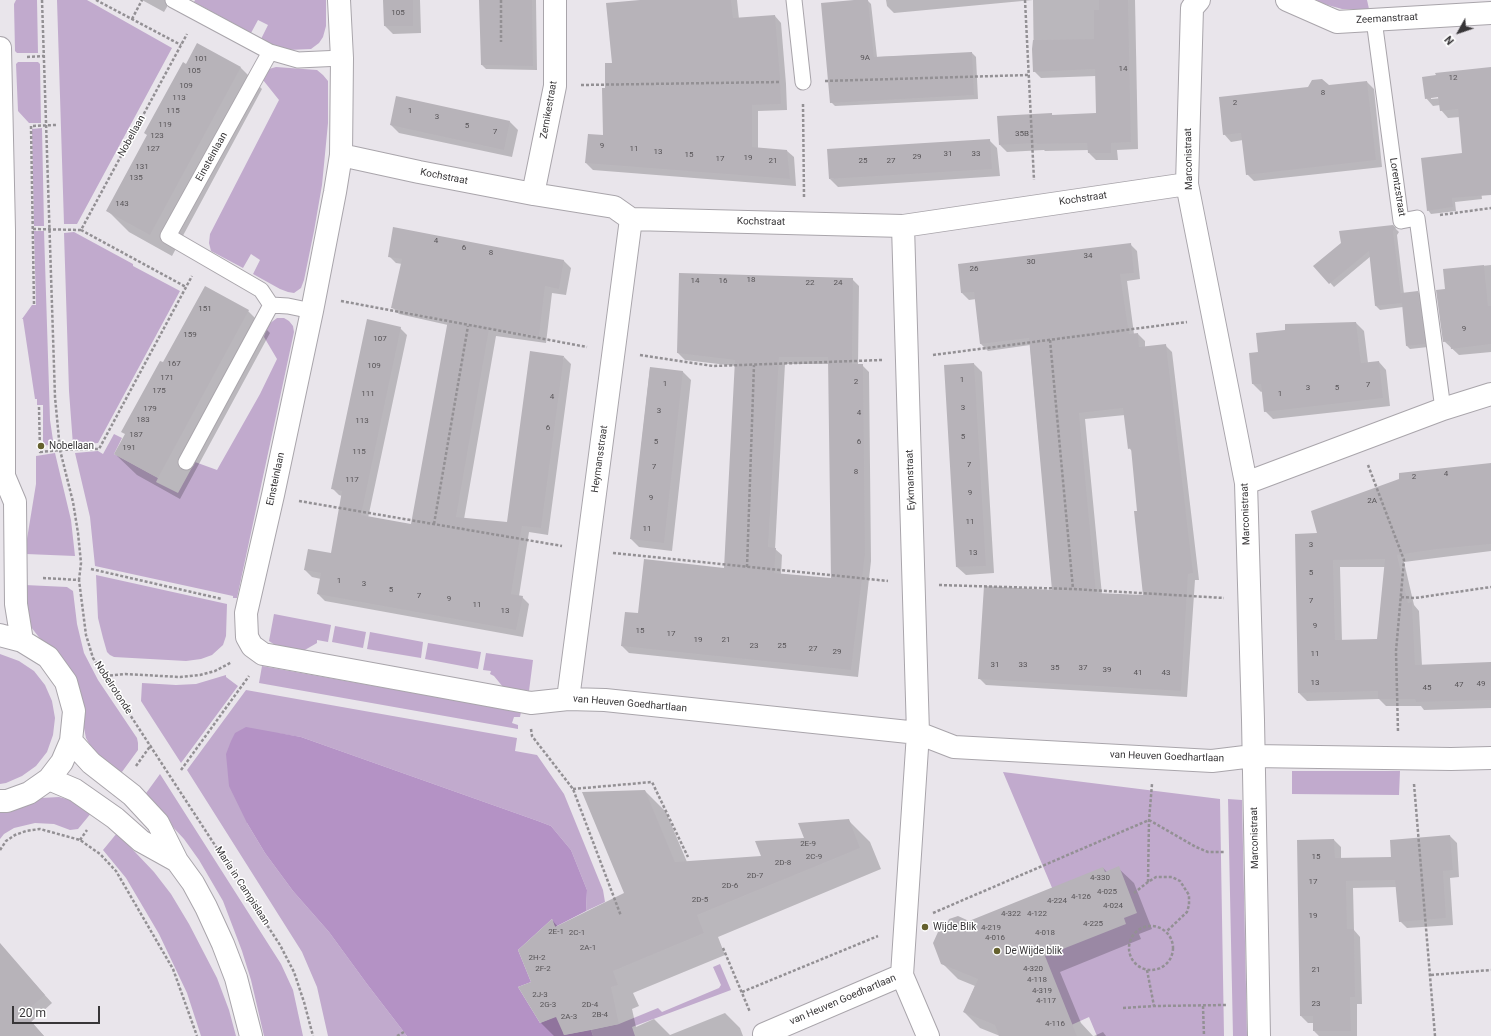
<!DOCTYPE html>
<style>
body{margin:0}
#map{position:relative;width:1491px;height:1036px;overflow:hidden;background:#e9e5eb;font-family:Roboto,sans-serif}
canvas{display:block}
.north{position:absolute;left:1439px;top:12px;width:40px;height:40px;-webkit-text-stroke:3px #fff;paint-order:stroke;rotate:230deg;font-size:11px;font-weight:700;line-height:16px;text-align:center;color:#383638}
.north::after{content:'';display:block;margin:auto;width:14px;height:18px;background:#383638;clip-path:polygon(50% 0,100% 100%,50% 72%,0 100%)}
.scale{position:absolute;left:12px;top:1006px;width:88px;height:18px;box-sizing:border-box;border:2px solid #383638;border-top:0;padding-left:5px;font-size:12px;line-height:14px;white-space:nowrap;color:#383638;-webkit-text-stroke:3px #fff;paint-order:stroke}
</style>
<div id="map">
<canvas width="1491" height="1036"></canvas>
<div class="north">N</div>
<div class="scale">20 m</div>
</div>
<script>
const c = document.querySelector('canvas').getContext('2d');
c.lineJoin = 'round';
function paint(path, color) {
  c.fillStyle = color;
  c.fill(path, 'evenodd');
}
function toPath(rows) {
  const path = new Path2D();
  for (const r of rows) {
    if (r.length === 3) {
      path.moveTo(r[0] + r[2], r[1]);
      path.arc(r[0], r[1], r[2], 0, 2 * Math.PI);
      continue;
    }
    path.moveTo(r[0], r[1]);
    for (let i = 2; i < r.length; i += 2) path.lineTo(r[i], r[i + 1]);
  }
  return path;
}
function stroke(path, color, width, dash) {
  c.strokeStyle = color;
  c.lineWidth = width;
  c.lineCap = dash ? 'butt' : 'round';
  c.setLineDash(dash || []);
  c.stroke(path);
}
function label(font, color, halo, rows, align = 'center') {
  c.font = font + ' Roboto,sans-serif';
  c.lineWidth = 3;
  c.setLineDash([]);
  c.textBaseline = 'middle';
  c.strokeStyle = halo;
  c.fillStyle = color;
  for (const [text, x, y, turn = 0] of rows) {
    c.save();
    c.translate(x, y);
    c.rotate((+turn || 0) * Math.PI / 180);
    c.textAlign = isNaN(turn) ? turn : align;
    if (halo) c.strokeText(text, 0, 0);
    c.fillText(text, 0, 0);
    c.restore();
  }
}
const green = toPath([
 [16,0,37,0,38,53,17,53,15,51,14,4],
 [57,0,87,0,172,48,77,224,64,224],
 [195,0,326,0,326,26,323,37,319,43,311,49,288,50,279,48,261,39,268,25,258,20,251,33,194,2],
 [1316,0,1367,0,1369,9,1342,9,1324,4],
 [18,62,38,62,40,64,41,123,29,123,18,111,16,64],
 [276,67,317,70,323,75,328,81,328,123,322,185,314,231,304,280,301,288,294,293,288,292,280,289,253,274,260,260,251,254,243,268,211,251,209,243,210,234,279,100,263,80,269,69],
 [42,128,44,226,34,226,32,129],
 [34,231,44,231,50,420,54,447,51,448,49,448,48,445,43,446,43,405,37,405,37,399,35,399,23,319,22,319,32,305,36,305],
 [74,232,133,264,133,266,180,291,98,443,73,445,69,391,64,233],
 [277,318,284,318,289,321,293,326,294,332,237,598,233,598,233,596,95,566,90,517,75,453,98,451,103,454,114,434,122,438,114,454,158,478,156,482,178,493,195,462,217,470,260,394,277,359,264,337,265,332,269,324],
 [55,453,71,520,75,556,26,554,26,545,36,484,36,456],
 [96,575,227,604,226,636,223,645,212,655,201,659,186,661,114,657,110,655,107,652,103,638,98,618],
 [25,585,67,587,73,591,77,624,84,653,98,680,137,738,138,743,138,750,119,776,92,749,86,738,82,718,45,645,31,627,27,616],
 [274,614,331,625,328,642,317,640,317,643,303,651,275,645,269,641],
 [335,626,366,632,363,648,332,642],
 [370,632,423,642,421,658,367,649],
 [428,643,481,652,478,669,425,659],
 [486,653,533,660,529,691,503,687,494,676,490,674,491,671,483,670],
 [0,654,19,661,34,671,45,685,52,701,55,718,53,735,47,752,36,766,22,776,6,783,0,784],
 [262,666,521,712,520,717,514,717,512,723,518,725,518,729,259,683],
 [226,675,226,677,238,686,181,763,141,701,142,683,176,685,196,684],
 [246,690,517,738,515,751,537,755,564,794,603,890,605,902,586,911,587,890,571,850,551,826,538,821,301,737,276,733,247,823,265,853,293,891,329,932,367,984,407,1036,328,1036,317,987,302,952,187,770],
 [1400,771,1399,795,1292,794,1292,771],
 [1003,772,1220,799,1224,1036,1097,1036,1089,1017,1067,1027,1033,951,1053,890],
 [160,774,281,964,293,990,303,1036,264,1036,251,980,242,951,223,901,199,860,184,839,144,796],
 [59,797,74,801,92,812,78,829,70,830,54,824,35,823,14,828,4,834,0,839,0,812,41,798],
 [1228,799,1242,800,1247,1036,1233,1036],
 [117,833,154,872,171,894,189,924,217,978,229,1010,236,1036,201,1036,187,993,159,934,126,878,103,850],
 [720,964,731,990,632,1027,635,1036,593,1036,591,1030,619,1024,658,1008,662,1012,719,988,721,985,713,967]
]);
const water = toPath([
 [246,727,301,737,538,821,551,826,571,850,587,890,586,911,555,927,552,919,518,950,531,982,518,987,540,1023,559,1015,564,1035,591,1030,593,1036,407,1036,367,984,329,932,293,891,265,853,247,823,229,786,226,754,231,741,235,733]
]);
const shadow = toPath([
 [142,0,171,0,164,12],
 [384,0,420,0,421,33,393,34,385,26],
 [480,0,536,0,537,70,486,69,482,65],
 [653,0,737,0,739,19,775,16,781,23,786,84,787,110,758,111,758,148,787,151,794,157,796,186,593,170,586,163,604,136,606,89,613,64],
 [865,0,867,0,871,4,877,57,972,53,976,57,978,99,835,106,831,102],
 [886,0,1135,0,1138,149,1117,150,1118,160,1096,160,1089,153,1089,150,1045,151,1044,150,1007,152,1000,145,1051,114,1054,116,1097,114,1096,76,1041,78,1034,71,1033,0,894,13,887,6],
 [197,45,241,68,262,89,172,256,129,232,108,211],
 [1491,68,1491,155,1477,157,1482,199,1455,202,1456,211,1431,214,1428,210,1467,153,1460,117,1448,118,1441,110,1440,105,1433,106,1426,98],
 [1443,96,1443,98,1431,99,1431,97],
 [1367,82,1374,89,1382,167,1254,181,1247,174,1243,140,1231,142,1224,134,1328,86],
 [510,122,518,130,512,157,399,133,391,125],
 [989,140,997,148,1000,176,838,187,830,179],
 [1393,226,1399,232,1397,235,1404,294,1418,292,1421,296,1428,347,1410,349,1407,346,1403,307,1380,310,1376,306,1371,256,1334,287,1315,266],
 [1130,244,1137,251,1140,279,1127,281,1134,334,1138,334,1145,341,1145,347,1165,345,1172,352,1199,580,1195,580,1187,697,986,685,979,678,1053,591,1030,345,988,351,981,344,976,299,969,300,962,293,959,265],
 [1125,415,1129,448,1133,452,1145,596,1102,595,1085,419],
 [389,256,564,261,571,268,566,295,552,293,546,343,496,336,464,519,508,523,564,357,571,364,548,535,529,532,519,596,522,597,529,604,523,637,325,601,318,594,321,579,312,577,305,570,332,554,342,496,339,495,332,488,400,328,407,335,368,518,412,526,448,325,399,314,392,307,402,264,396,263],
 [1491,265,1491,352,1459,355,1444,341,1446,289,1444,270],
 [852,279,859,286,858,365,862,365,869,372,871,561,858,677,629,653,622,646,639,614,725,569,736,366,685,360,678,353],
 [785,364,829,364,832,579,781,574,782,555,775,549],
 [248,311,270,333,180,499,137,475,115,454,164,364],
 [1356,323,1364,331,1368,363,1379,362,1386,370,1390,406,1273,419,1265,411,1263,391,1261,392,1253,384,1260,353],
 [974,364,982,372,994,573,966,575,957,567,945,366],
 [650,368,683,372,691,380,672,551,639,547,631,539],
 [1491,464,1491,551,1404,562,1414,605,1419,611,1422,666,1491,663,1491,708,1424,710,1421,706,1386,706,1379,699,1307,701,1299,693,1318,534],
 [1340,567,1386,567,1378,640,1342,641],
 [645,791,666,812,687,862,762,857,848,820,870,842,881,869,718,937,725,955,633,993,639,1006,632,1009,636,1027,654,1019,670,1035,725,1013,740,1028,743,1036,554,1036,541,1023,532,982,552,920,558,927,625,894],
 [1450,836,1457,843,1459,877,1450,878,1453,925,1407,928,1400,921,1397,887,1353,888,1354,930,1360,937,1362,1004,1357,1004,1357,1036,1319,1036,1314,1031,1314,1023,1308,1023,1301,1016,1298,841,1334,840,1341,847,1341,859,1392,858],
 [1103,868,1107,872,1118,868,1134,883,1152,929,1139,934,1141,939,1060,972,1081,1023,1093,1036,1000,1036,980,1028,964,1012,975,986,958,979,942,963,969,922],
 [0,945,52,1003,31,1022,44,1036,0,1036],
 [1103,1032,1106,1036,1094,1036]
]);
const building = toPath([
 [383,0,413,0,413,26,384,26],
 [479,0,532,0,533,66,481,65],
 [640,0,731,0,733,18,775,15,780,77,781,104,752,105,752,147,787,150,790,179,585,163,588,134,603,135,602,88,605,88,605,63,612,63,606,3],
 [854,0,868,0,874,57,972,52,974,95,830,103,821,3],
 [1099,0,1128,0,1131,142,1111,143,1111,153,1088,153,1087,143,1037,144,1037,143,999,145,997,116,1052,113,1052,115,1096,113,1095,69,1033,72,1032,49,1033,40,1094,39,1094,10,1099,10],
 [197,43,241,67,150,235,106,211,147,135,144,133,183,62,186,64],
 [1491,67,1491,195,1452,198,1453,207,1427,211,1421,158,1462,153,1458,109,1440,111,1438,97,1425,99,1422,77,1436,75,1435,73],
 [1322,79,1329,85,1367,81,1376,160,1246,175,1241,133,1223,135,1219,97,1308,87,1312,80],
 [396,96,510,121,504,150,390,125],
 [990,139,992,169,829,179,827,149],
 [1393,225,1396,228,1393,231,1402,303,1375,306,1369,251,1329,284,1313,266,1341,243,1339,231],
 [393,227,564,260,559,289,545,286,539,336,489,329,456,517,507,522,530,351,564,356,541,528,522,526,511,594,523,596,516,630,317,594,321,573,304,570,308,549,331,553,342,491,331,489,367,319,401,327,361,515,411,524,448,320,391,308,402,259,388,257],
 [1131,243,1134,273,1120,274,1129,334,1138,333,1139,347,1166,344,1193,573,1188,574,1181,691,978,679,984,586,1052,590,1029,338,980,344,974,292,961,293,958,264],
 [1123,408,1128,449,1131,448,1137,511,1134,511,1143,595,1096,593,1079,413],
 [1484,265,1488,306,1491,306,1491,344,1451,349,1450,341,1443,342,1436,290,1445,289,1443,269],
 [679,273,853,278,852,364,863,364,865,554,851,670,621,646,625,612,638,613,644,559,724,568,735,360,677,353],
 [779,357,828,357,831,578,774,573,776,548,768,547],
 [205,286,249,310,158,478,114,454,125,434,121,432,160,361,163,362],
 [1418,291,1425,344,1406,346,1401,293],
 [1356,322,1361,363,1379,361,1383,398,1264,412,1261,384,1252,384,1249,353,1258,352,1256,333,1285,330,1285,324],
 [974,363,986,566,956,567,944,365],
 [650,367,683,371,664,543,630,539],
 [1491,463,1491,544,1437,549,1397,555,1408,603,1412,602,1415,665,1491,662,1491,700,1416,702,1415,699,1378,699,1378,691,1298,693,1295,534,1317,533,1311,511,1399,479,1399,473],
 [1385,559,1377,639,1335,640,1333,560],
 [645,790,675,862,761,856,755,841,804,838,798,823,849,819,860,848,697,915,704,933,613,971,618,985,611,987,619,1024,564,1035,556,1017,540,1023,518,987,531,982,518,950,552,919,555,927,624,893,582,792],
 [1450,835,1453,870,1443,871,1446,918,1399,922,1395,880,1346,881,1347,929,1354,929,1355,997,1350,997,1351,1031,1313,1031,1313,1016,1300,1016,1297,840,1334,839,1335,858,1391,857,1390,840],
 [1119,866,1137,913,1124,918,1126,924,1045,956,1077,1036,999,1036,995,1025,963,1012,978,979,941,964,933,943,938,932,945,929,949,919,958,916,969,921,1103,867,1105,872],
 [0,943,45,995,24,1013,44,1036,0,1036]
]);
const path = toPath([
 [42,0,55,397,60,450,73,502,78,533,81,563,79,580],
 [96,0,181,45],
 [501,0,501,42],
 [1025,0,1034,180],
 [132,19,142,0],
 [27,57,44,56],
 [825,81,1029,75],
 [581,85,780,82],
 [803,104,804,197],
 [1440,215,1491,208],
 [33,229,81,230,187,34],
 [81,230,186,287],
 [341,301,587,347],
 [34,304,31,126,56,125],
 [1050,340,1073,589],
 [640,355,713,366,882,360],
 [933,355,1187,322],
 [39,407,40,452,60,450,99,449,192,276],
 [1368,465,1404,560,1396,651,1398,732],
 [299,501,562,546],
 [434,524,468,326],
 [613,553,888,581],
 [747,567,754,365],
 [91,569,222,599],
 [43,578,79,580,86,635,93,658,280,945,294,972,304,1002,313,1036],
 [939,585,1073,589,1224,598],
 [1401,597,1415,598,1491,587],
 [105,676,125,674,180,677,200,675,215,671,232,662],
 [531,729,532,736,573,789,621,916],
 [136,766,151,745],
 [181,770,249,676],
 [1414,784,1435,1036],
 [573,789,652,782,688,857],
 [80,840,87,830],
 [0,850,6,841,15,835,26,831,40,829,80,840,100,854,116,871,173,969,197,1036],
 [1148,882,1149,820,1152,784],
 [1134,893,1148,882,1156,877,1172,877,1180,881,1189,895,1189,905,1187,912,1167,931],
 [933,913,1149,820,1196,847,1208,852,1225,852],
 [1151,948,22],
 [723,948,750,1012],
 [1147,970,1154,1006],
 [1431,975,1491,970],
 [742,992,878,936],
 [1203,1006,1204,1036],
 [1123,1008,1154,1006,1227,1005],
 [397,1036,404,1032]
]);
const service = toPath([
 [173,0,270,52,298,60,342,58],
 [794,0,803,82],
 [1374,20,1401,221,1417,218,1443,409],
 [270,52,168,236,261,290,271,305],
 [186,462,271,305,288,306,312,311]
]);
const minor = toPath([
 [339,0,342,58,341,155,335,192,312,311,273,495,246,613,247,637,252,646,263,654,531,703,568,699,605,700,918,733,954,747,1212,761,1253,756,1451,759,1491,758],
 [1199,0,1192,8,1187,184,1246,483,1253,720,1259,1036],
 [1287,0,1337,22,1491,13],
 [341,155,419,172,533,194,614,207,631,219,903,226,1187,184],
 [533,194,555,86,555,0],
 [903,226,918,733,902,975,928,1036],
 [1246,483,1443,409,1491,394],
 [568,699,631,219],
 [765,1036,764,1034,902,975]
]);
const secondary = toPath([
 [0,48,4,230,4,476,15,502,16,604,22,641],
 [0,635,22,641,48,657,66,682,74,711,71,741,62,762,49,779,29,793,7,801,0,801],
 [71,741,91,763,132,795,158,823,177,861,193,883,206,907,223,944,236,978,251,1036],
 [49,779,75,790,115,818,141,841,177,861]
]);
const markers = [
 [41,446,4,"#65612e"],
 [925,927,4,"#65612e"],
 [997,951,4,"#65612e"]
];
const numberNames = [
 ["105",398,13],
 ["9A",865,58],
 ["101",201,59],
 ["14",1123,69],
 ["105",194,71],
 ["12",1453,78],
 ["109",186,86],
 ["8",1323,93],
 ["113",179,98],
 ["2",1235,103],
 ["115",173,111],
 ["1",410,111],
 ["3",437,117],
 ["119",165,125],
 ["5",467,126],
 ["7",495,132],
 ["35B",1022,134],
 ["123",157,136],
 ["9",602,146],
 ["127",153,149],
 ["11",634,149],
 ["13",658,152],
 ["31",948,154],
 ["33",976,154],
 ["15",689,155],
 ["29",917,157],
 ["19",748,158],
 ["17",720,159],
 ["21",773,161],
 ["25",863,161],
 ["27",891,161],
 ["131",142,167],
 ["135",136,178],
 ["143",122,204],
 ["4",436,241],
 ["6",464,248],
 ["8",491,253],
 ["34",1088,256],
 ["30",1031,262],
 ["26",974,269],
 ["18",751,280],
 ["14",695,281],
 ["16",723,281],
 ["22",810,283],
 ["24",838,283],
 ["151",205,309],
 ["9",1464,329],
 ["159",190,335],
 ["107",380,339],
 ["167",174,364],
 ["109",374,366],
 ["171",167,378],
 ["1",962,380],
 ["2",856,382],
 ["1",665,384],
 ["7",1368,385],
 ["3",1308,388],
 ["5",1337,388],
 ["175",159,391],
 ["111",368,394],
 ["1",1280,394],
 ["4",552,397],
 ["3",963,408],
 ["179",150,409],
 ["3",659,411],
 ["4",859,413],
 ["183",143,420],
 ["113",362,421],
 ["6",548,428],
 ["187",136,435],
 ["5",963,437],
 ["5",656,442],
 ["6",859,442],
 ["191",129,448],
 ["115",359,452],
 ["7",969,465],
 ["7",654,467],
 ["8",856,472],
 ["4",1446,474],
 ["2",1414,477],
 ["117",352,480],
 ["9",970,493],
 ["9",651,498],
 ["2A",1372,501],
 ["11",970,522],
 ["11",647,529],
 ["3",1311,545],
 ["13",973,553],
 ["5",1311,573],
 ["1",339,581],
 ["3",364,584],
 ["5",391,590],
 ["7",419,596],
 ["9",449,599],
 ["7",1311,601],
 ["11",477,605],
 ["13",505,611],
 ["9",1315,626],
 ["15",640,631],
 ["17",671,634],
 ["19",698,640],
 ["21",726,640],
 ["23",754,646],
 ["25",782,646],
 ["27",813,649],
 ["29",837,652],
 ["11",1315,654],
 ["31",995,665],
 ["33",1023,665],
 ["35",1055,668],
 ["37",1083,668],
 ["39",1107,670],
 ["41",1138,673],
 ["43",1166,673],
 ["13",1315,683],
 ["49",1481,684],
 ["47",1459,685],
 ["45",1427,688],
 ["2E-9",808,844],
 ["2C-9",814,857],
 ["15",1316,857],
 ["2D-8",783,863],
 ["2D-7",755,876],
 ["4-330",1100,878],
 ["17",1313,882],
 ["2D-6",730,886],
 ["4-025",1107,892],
 ["4-126",1081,897],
 ["2D-5",700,900],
 ["4-224",1057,901],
 ["4-024",1113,906],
 ["4-322",1011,914],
 ["4-122",1037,914],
 ["19",1313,916],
 ["4-225",1093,924],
 ["4-219",991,928],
 ["2E-1",556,932],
 ["2C-1",577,933],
 ["4-018",1045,933],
 ["4-016",995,938],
 ["2A-1",588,948],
 ["2H-2",537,958],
 ["2F-2",543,969],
 ["4-320",1033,969],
 ["21",1316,970],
 ["4-118",1037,980],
 ["4-319",1042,991],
 ["2J-3",540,995],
 ["4-117",1046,1001],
 ["23",1316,1004],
 ["2G-3",548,1005],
 ["2D-4",590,1005],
 ["2B-4",600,1015],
 ["2A-3",569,1017],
 ["4-116",1055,1024]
];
const streetNames = [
 ["Zeemanstraat",1387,19,-3],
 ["Zernikestraat",549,110,-80],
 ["Nobellaan",132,136,-61],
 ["Einsteinlaan",212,157,-61],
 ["Marconistraat",1189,159,-91],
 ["Kochstraat",444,177,11],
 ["Lorentzstraat",1397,187,81],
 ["Kochstraat",1083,199,-8],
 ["Kochstraat",761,222,1],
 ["Heymansstraat",600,459,-82],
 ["Einsteinlaan",276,479,-78],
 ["Eykmanstraat",911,480,-92],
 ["Marconistraat",1246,514,-92],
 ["Nobelrotonde",113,688,57],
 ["van Heuven Goedhartlaan",630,704,5],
 ["van Heuven Goedhartlaan",1167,757,2],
 ["Marconistraat",1255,838,-91],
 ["Maria in Campislaan",242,886,57],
 ["van Heuven Goedhartlaan",843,1000,-23]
];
const poiNames = [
 ["Nobellaan",49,446],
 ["Wijde Blik",933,927],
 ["De Wijde blik",1005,951]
];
paint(green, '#c1aacd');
paint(water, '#b492c5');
paint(shadow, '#0003');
paint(building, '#b7b3b9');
stroke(service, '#a9a5ab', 17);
stroke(minor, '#a9a5ab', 24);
stroke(secondary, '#a9a5ab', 24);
stroke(path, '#939094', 2.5, [3, 2]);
stroke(service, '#fff', 15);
stroke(minor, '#fff', 22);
stroke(secondary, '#fff', 22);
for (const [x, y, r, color] of markers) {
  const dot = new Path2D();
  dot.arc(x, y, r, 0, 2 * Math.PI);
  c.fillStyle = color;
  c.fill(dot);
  stroke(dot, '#fff', 1.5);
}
label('8px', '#585558', null, numberNames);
label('10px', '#383638', '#fff', streetNames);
label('10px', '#383638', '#fff', poiNames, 'left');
</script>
